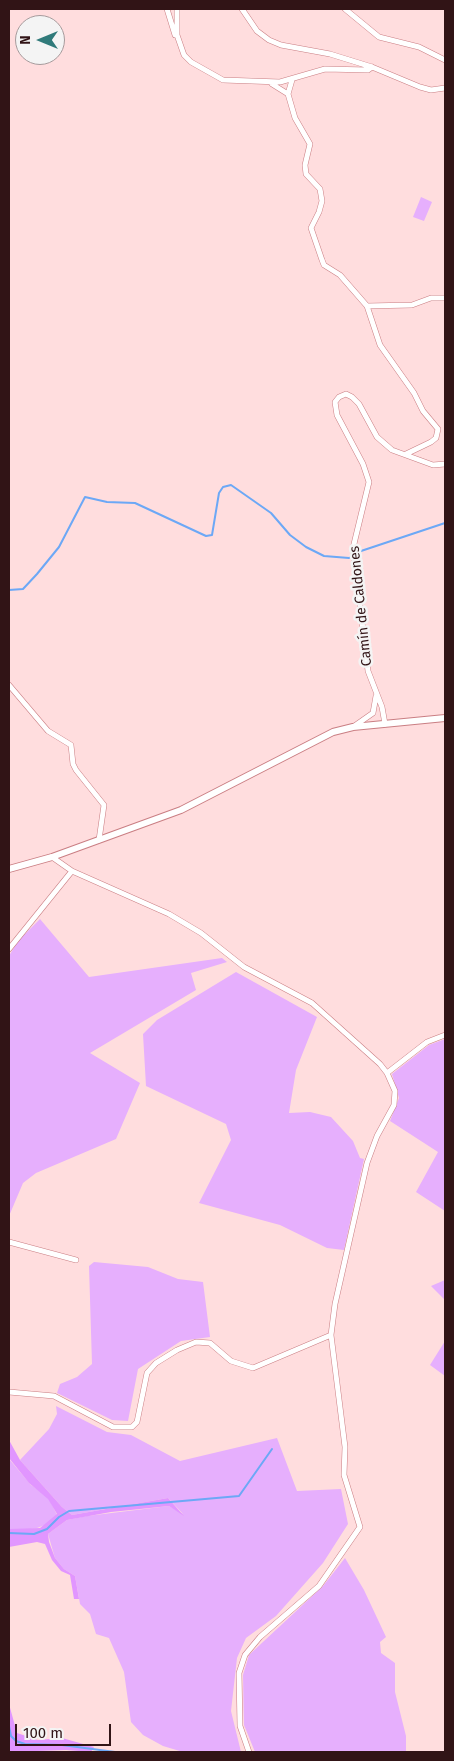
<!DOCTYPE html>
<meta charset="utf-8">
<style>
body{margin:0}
#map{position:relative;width:454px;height:1761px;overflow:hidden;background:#ffddde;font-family:"Fira Sans",sans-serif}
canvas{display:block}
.frame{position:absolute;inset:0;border:10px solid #311416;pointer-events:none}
.north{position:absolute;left:15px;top:15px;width:50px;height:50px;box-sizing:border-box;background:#f4f4f4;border:1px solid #a69a9b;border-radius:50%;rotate:270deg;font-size:14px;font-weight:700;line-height:20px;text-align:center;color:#311416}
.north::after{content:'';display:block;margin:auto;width:18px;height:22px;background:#307a7a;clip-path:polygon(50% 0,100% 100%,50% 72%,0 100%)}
.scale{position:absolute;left:15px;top:1724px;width:96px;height:22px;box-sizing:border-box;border:2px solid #311416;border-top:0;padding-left:6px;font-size:15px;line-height:18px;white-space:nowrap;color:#311416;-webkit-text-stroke:4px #f4f4f4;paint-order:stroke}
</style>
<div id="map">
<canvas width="454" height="1761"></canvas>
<div class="frame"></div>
<div class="north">N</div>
<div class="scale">100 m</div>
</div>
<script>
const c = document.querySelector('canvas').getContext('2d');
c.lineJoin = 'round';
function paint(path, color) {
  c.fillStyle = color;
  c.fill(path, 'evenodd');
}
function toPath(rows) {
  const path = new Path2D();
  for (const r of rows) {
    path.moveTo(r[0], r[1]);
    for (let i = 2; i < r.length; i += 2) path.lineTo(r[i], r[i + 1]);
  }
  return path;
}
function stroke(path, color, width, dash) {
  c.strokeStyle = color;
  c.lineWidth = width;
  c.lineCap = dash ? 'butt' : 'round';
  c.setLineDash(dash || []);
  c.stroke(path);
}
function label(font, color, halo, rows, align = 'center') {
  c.font = font + ' "Fira Sans",sans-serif';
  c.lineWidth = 5;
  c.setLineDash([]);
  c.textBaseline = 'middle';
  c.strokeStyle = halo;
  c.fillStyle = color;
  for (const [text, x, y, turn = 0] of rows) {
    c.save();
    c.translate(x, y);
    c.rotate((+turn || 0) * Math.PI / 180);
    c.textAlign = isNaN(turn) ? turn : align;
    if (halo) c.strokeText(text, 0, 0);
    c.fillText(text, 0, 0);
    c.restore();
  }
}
const green = toPath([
 [421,197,432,202,424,221,413,217],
 [40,919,89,977,222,958,227,962,191,973,196,990,90,1053,140,1083,116,1139,36,1173,23,1183,9,1216,9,956,18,941],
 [236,972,317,1017,296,1070,289,1113,310,1112,331,1117,353,1141,360,1158,364,1159,344,1250,327,1248,280,1225,199,1203,231,1140,226,1124,146,1086,143,1034,157,1020],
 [445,1039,445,1211,416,1192,438,1152,390,1121,399,1098,392,1074,429,1045],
 [94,1262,148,1267,178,1279,203,1282,210,1337,181,1341,138,1369,128,1421,112,1420,57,1393,60,1384,77,1377,92,1364,89,1266],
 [445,1280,445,1300,431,1286],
 [445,1341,445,1376,430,1365],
 [56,1406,107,1432,131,1435,180,1461,277,1438,297,1491,341,1489,348,1524,323,1563,276,1616,246,1638,237,1658,231,1711,241,1752,183,1752,163,1746,143,1735,131,1722,124,1672,109,1638,96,1634,90,1614,80,1604,75,1576,64,1569,55,1558,48,1534,67,1520,87,1516,169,1506,183,1514,168,1498,72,1515,62,1507,20,1460,49,1429,57,1414],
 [9,1459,31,1485,48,1497,57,1515,50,1523,37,1528,9,1532],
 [345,1558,364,1590,386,1637,380,1642,381,1653,395,1663,395,1692,406,1736,406,1752,255,1752,244,1725,243,1675,249,1655,323,1586]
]);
const forest = toPath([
 [9,1440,20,1460,62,1507,72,1515,168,1498,184,1516,169,1506,111,1512,67,1520,48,1534,49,1542,55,1558,64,1569,75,1576,79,1599,74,1599,70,1575,61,1571,52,1560,45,1544,37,1542,9,1547,9,1529,40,1528,57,1514,48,1499,29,1483,9,1458],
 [9,1704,17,1733,38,1740,62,1738,94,1747,91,1752,66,1750,9,1752]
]);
const stream = toPath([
 [9,590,23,589,37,574,59,547,85,497,107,502,135,503,206,536,212,535,219,493,223,487,231,485,271,513,290,535,306,547,324,556,349,558,361,551,445,523],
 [9,1533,34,1534,47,1529,59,1517,69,1511,239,1496,272,1449],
 [9,1726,11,1736,16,1741,25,1744,62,1745,115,1752]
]);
const minor = toPath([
 [167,9,175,35],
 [177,9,177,35,184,55,191,62,223,80,280,82,325,69,368,70,372,67],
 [242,9,257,31,269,40,281,45,330,54,372,67,420,87,431,90,445,88],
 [345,9,379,37,419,47,445,60],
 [292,80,288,94,295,118,310,144,305,165,306,174,320,189,322,201,319,212,311,228,322,260,324,265,340,275,367,306,380,345,414,393,423,411,438,429,436,438,431,442,406,454],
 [272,84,288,94],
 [367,306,412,305,431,298,445,298],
 [9,685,48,731,71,745,73,764,76,770,104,805,99,840],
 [385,724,382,707,368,671,353,548,369,482,363,464,337,415,335,402,339,397,346,394,352,397,359,404,377,437,392,450,433,465,445,464],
 [353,727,373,713,376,696],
 [52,857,72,871,169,914,201,933,244,967,312,1003,380,1064,387,1073,395,1091,394,1105,377,1136,367,1163,335,1304,331,1335,345,1447,344,1475,360,1527,319,1586,260,1637,245,1655,239,1673,240,1726,249,1752],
 [9,949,72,871],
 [387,1073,427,1042,445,1035],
 [9,1242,76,1260],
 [9,1392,54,1396,113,1427,132,1427,137,1422,147,1373,156,1363,177,1350,196,1342,210,1343,231,1361,253,1368,331,1335]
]);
const tertiary = toPath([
 [9,869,52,857,181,810,333,732,353,727,445,718]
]);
const streetNames = [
 ["Camín de Caldones",361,606,-96]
];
paint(green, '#e6affd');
paint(forest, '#e196ff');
stroke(stream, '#6ca8f6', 2);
stroke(minor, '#ca7e83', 6);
stroke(tertiary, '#ca7e83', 8);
stroke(minor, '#fff', 5);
stroke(tertiary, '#fff', 6);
label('14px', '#311416', '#f4f4f4', streetNames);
</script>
